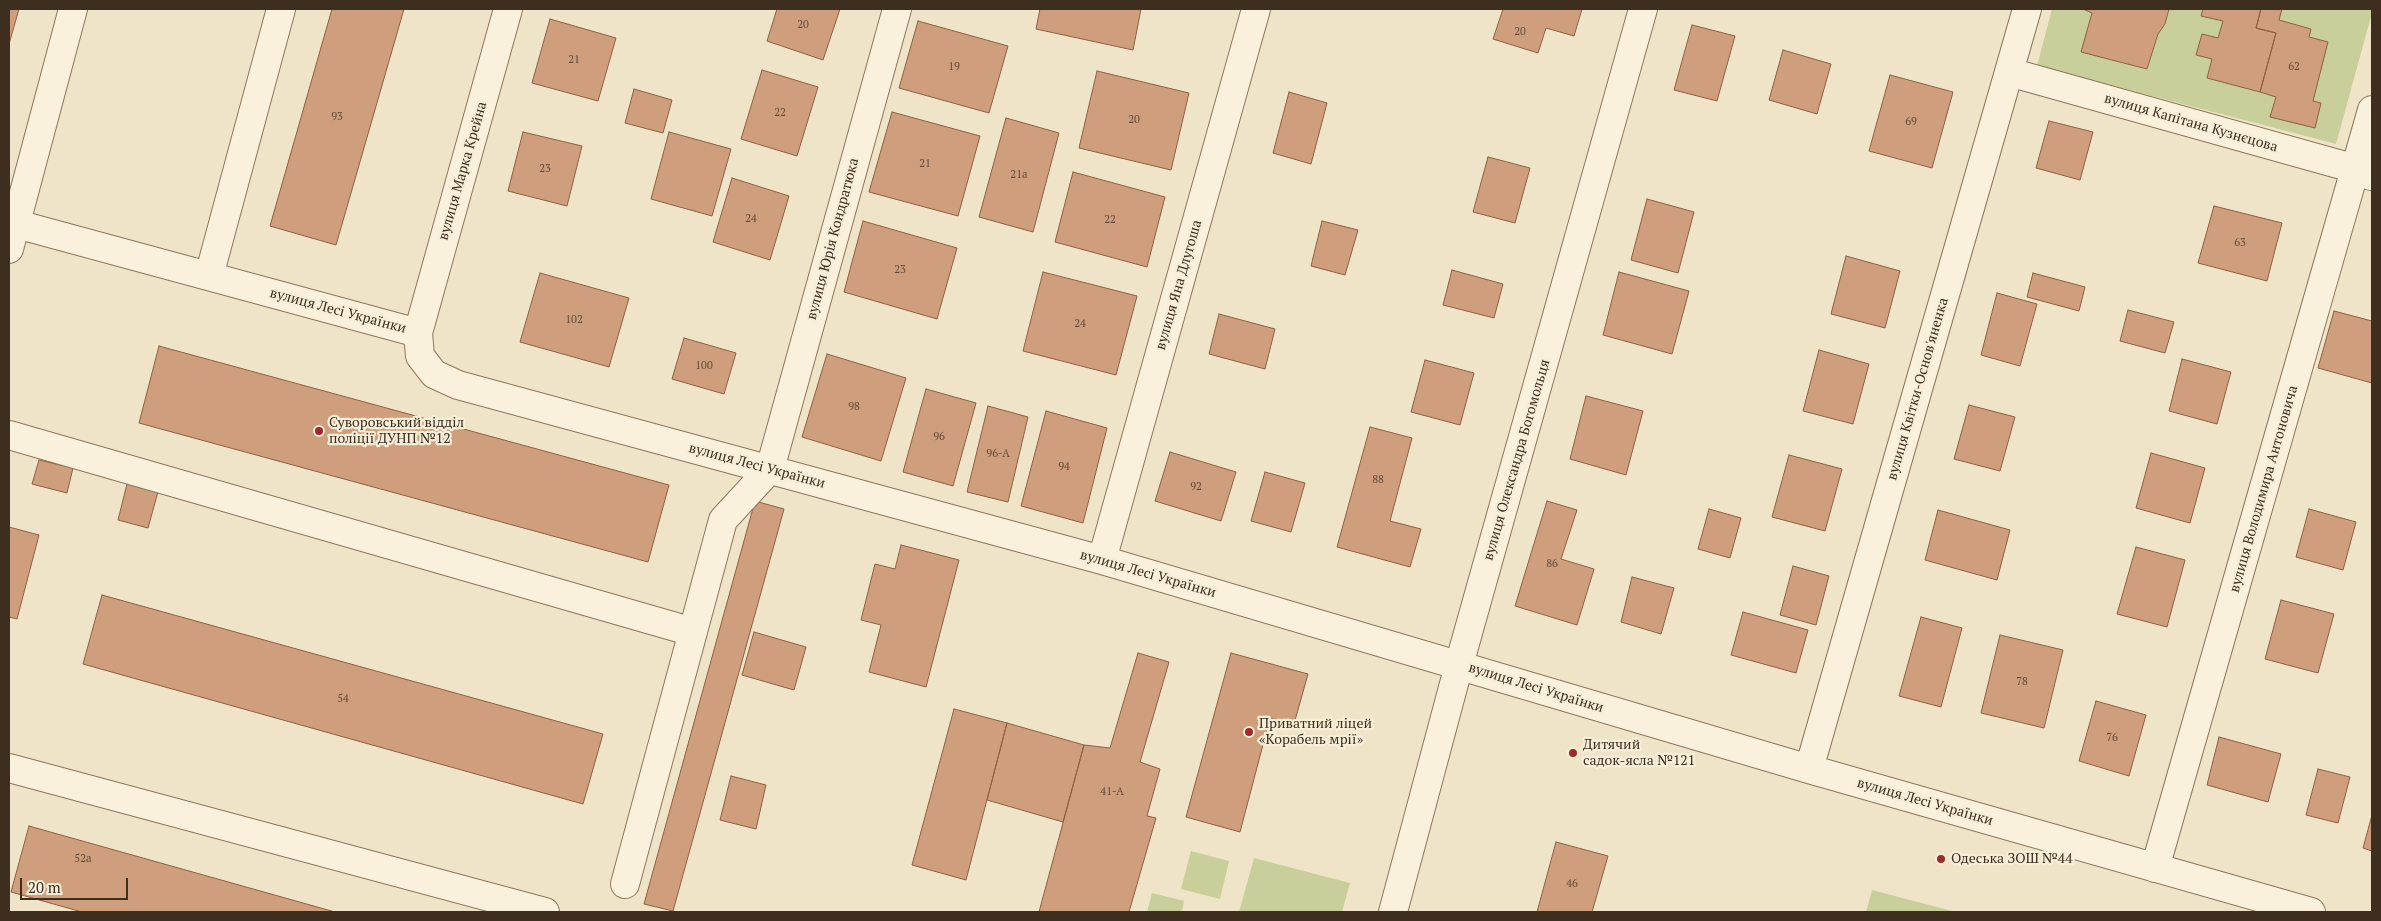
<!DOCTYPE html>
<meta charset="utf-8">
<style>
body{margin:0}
#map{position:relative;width:2381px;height:921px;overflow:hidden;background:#f0e4c8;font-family:"PT Serif",serif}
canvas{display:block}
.frame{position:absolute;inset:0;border:10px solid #3d2e20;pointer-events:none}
.scale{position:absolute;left:20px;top:878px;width:108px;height:22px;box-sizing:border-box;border:2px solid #3d2e20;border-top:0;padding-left:6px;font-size:15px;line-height:18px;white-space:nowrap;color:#3d2e20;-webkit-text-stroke:4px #f7eed8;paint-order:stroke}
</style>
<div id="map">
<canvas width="2381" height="921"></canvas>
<div class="frame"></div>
<div class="scale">20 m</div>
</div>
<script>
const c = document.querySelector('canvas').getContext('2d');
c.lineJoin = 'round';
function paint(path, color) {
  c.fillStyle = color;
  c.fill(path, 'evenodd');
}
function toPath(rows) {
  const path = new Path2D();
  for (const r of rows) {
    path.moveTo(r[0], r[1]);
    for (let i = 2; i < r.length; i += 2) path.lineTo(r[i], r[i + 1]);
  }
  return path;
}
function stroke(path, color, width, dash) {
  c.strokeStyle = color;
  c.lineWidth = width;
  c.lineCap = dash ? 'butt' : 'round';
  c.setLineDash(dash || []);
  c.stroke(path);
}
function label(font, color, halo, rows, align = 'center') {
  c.font = font + ' "PT Serif",serif';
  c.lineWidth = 4.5;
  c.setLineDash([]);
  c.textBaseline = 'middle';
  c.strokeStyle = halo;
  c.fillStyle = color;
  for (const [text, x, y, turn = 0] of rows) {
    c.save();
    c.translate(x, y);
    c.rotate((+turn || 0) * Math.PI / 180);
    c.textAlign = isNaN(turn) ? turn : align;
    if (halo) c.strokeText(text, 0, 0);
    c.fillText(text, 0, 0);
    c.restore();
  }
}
const green = toPath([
 [2052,9,2372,9,2372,13,2336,144,2037,66],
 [1191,851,1229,861,1220,899,1181,889],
 [1254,858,1350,883,1342,912,1239,912],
 [1872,890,1956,912,1866,912],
 [1152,893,1184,901,1182,912,1147,912]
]);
const building = toPath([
 [9,9,19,9,9,44,9,9],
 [332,9,404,9,336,245,270,226,332,9],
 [777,9,840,9,823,60,767,41,777,9],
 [1040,9,1141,9,1133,50,1036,29,1040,9],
 [1503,9,1582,9,1574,36,1546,28,1538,53,1493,39,1503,9],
 [2083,9,2169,9,2165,24,2158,34,2147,69,2081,52,2092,13,2083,9],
 [2203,9,2261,9,2256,28,2276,33,2260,92,2207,78,2212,59,2196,55,2202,34,2218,38,2223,21,2201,16,2203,9],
 [2261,9,2282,9,2279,20,2311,29,2309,37,2328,42,2313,101,2321,103,2315,128,2270,117,2276,97,2260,92,2276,33,2256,28,2261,9],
 [550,19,616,38,598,101,532,83,550,19],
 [918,21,1008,46,989,113,899,88,918,21],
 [1692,25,1735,36,1717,101,1674,90,1692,25],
 [1783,50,1831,64,1817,114,1769,100,1783,50],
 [762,70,818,87,797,156,741,139,762,70],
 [1097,71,1189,93,1171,170,1079,148,1097,71],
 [1890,75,1953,92,1932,168,1869,151,1890,75],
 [634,89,672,100,663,133,625,123,634,89],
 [1289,92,1327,103,1311,164,1273,153,1289,92],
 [892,112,980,136,958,216,869,192,892,112],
 [1006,118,1059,133,1033,232,979,217,1006,118],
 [2049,121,2093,132,2080,180,2036,168,2049,121],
 [523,132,582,146,567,206,508,191,523,132],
 [669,132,731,149,712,216,651,199,669,132],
 [1488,157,1530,168,1515,223,1473,212,1488,157],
 [1073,172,1165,197,1147,267,1055,242,1073,172],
 [732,178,789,196,770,260,713,242,732,178],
 [1647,199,1694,212,1678,273,1631,260,1647,199],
 [2214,206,2282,223,2267,281,2198,263,2214,206],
 [863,221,957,248,937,319,844,292,863,221],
 [1322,221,1358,230,1345,275,1311,266,1322,221],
 [1846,256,1900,271,1885,328,1831,314,1846,256],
 [1452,270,1503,284,1494,318,1443,305,1452,270],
 [1043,272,1137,296,1116,375,1023,351,1043,272],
 [1619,272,1689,291,1672,354,1603,335,1619,272],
 [540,273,629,298,609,367,520,342,540,273],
 [2033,273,2085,287,2079,311,2027,297,2033,273],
 [1997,293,2037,304,2020,366,1981,355,1997,293],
 [2128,310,2174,322,2165,353,2120,341,2128,310],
 [2334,311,2372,321,2372,383,2318,368,2334,311],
 [1219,314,1275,329,1265,369,1209,354,1219,314],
 [684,338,736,353,724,394,672,379,684,338],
 [159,346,669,485,648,562,139,423,159,346],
 [1819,350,1869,364,1853,424,1803,411,1819,350],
 [827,354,906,378,881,461,802,437,827,354],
 [2182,359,2231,372,2217,424,2169,411,2182,359],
 [1425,360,1474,373,1460,425,1411,412,1425,360],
 [926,389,976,403,953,486,903,472,926,389],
 [1586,396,1643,411,1626,475,1570,459,1586,396],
 [1969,405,2015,417,2000,471,1954,459,1969,405],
 [988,406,1028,417,1008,502,967,492,988,406],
 [1046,411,1107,428,1083,523,1021,506,1046,411],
 [1370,427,1412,438,1390,521,1421,529,1410,567,1337,547,1370,427],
 [1170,452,1236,472,1221,521,1155,501,1170,452],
 [2151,453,2205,468,2190,523,2136,508,2151,453],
 [1789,455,1842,469,1825,531,1772,517,1789,455],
 [39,460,73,468,67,493,32,484,39,460],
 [1265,472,1305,483,1291,532,1251,521,1265,472],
 [128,480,159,488,148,528,118,520,128,480],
 [755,501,784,509,673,911,644,904,755,501],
 [1547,501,1577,510,1561,559,1594,569,1577,625,1515,606,1547,501],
 [1709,509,1741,518,1730,558,1698,549,1709,509],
 [2309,509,2356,522,2343,570,2296,557,2309,509],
 [1938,510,2010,530,1997,580,1925,560,1938,510],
 [9,527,39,535,17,619,9,617,9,527],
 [901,545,959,560,926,687,869,672,881,625,861,620,875,564,895,569,901,545],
 [2136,547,2185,560,2167,627,2117,614,2136,547],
 [1793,566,1829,576,1816,625,1780,615,1793,566],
 [1632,577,1674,588,1661,634,1621,622,1632,577],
 [102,595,603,734,583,804,83,664,102,595],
 [2281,600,2334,614,2318,673,2265,659,2281,600],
 [1743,612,1808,630,1796,673,1731,655,1743,612],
 [1921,617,1962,628,1941,707,1899,696,1921,617],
 [754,632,806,647,794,690,742,675,754,632],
 [2000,635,2063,650,2044,728,1981,713,2000,635],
 [1138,653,1169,662,1140,762,1160,769,1147,816,1156,818,1129,912,1039,912,1084,745,1110,748,1138,653],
 [1231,653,1308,674,1294,724,1270,718,1240,832,1186,817,1231,653],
 [2096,701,2146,715,2129,776,2079,761,2096,701],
 [954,709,1007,723,966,880,912,865,954,709],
 [1007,723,1084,745,1063,822,987,800,1007,723],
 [2219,737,2281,754,2268,802,2207,785,2219,737],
 [2318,769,2350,777,2338,823,2306,815,2318,769],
 [731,776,766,785,756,829,720,820,731,776],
 [2372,815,2372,851,2363,848,2372,815],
 [29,826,335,912,82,912,11,892,29,826],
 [1556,842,1608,856,1592,912,1537,912,1556,842]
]);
const minor = toPath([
 [508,9,418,333,420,356,434,374,458,385,1102,560,1809,769,2311,912],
 [2009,72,2356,169,2371,176],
 [9,222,418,333],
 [9,249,73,9],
 [209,276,281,9],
 [9,435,693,632],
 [1102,560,1256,9],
 [9,768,545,912],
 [1809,769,2027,9],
 [2155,868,2372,110],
 [625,884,723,520,770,469,897,9],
 [1393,912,1459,665,1643,9]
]);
const markers = [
 [319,431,5,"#9e2a2b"],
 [1249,732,5,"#9e2a2b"],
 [1573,753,5,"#9e2a2b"],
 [1941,859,5,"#9e2a2b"]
];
const numberNames = [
 ["20",803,25],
 ["20",1520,32],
 ["21",574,60],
 ["19",954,67],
 ["62",2294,67],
 ["22",780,113],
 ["93",337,117],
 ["20",1134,120],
 ["69",1911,122],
 ["21",925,164],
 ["23",545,169],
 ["21а",1019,175],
 ["24",751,219],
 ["22",1110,220],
 ["63",2240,243],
 ["23",900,270],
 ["102",574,320],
 ["24",1080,324],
 ["100",704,366],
 ["98",854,407],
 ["96",939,437],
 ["96-А",998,454],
 ["94",1064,467],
 ["88",1378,480],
 ["92",1196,487],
 ["86",1552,564],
 ["78",2022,682],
 ["54",343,699],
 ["76",2112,738],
 ["41-А",1112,792],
 ["52а",83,859],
 ["46",1572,884]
];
const streetNames = [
 ["вулиця Капітана Кузнєцова",2191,123,16],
 ["вулиця Марка Крейна",463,171,-74],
 ["вулиця Юрія Кондратюка",833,239,-75],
 ["вулиця Яна Длугоша",1179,285,-74],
 ["вулиця Лесі Українки",338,311,15],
 ["вулиця Квітки-Основ'яненка",1918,389,-74],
 ["вулиця Олександра Богомольця",1517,460,-74],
 ["вулиця Лесі Українки",757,466,15],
 ["вулиця Володимира Антоновича",2264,489,-74],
 ["вулиця Лесі Українки",1148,574,16],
 ["вулиця Лесі Українки",1536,688,17],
 ["вулиця Лесі Українки",1925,802,16]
];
const poiNames = [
 ["Суворовський відділ",329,423],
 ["поліції ДУНП №12",329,439],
 ["Приватний ліцей",1259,724],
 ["«Корабель мрії»",1259,740],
 ["Дитячий",1583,745],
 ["садок-ясла №121",1583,761],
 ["Одеська ЗОШ №44",1951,859]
];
paint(green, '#c9cf9b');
paint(building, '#cf9f7d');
stroke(building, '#8d5f41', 1);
stroke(minor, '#8d765c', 30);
stroke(minor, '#faf1dc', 28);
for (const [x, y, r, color] of markers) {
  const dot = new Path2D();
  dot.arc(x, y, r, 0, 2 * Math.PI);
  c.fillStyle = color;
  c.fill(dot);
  stroke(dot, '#f7eed8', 2);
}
label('11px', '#624a37', null, numberNames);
label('14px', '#3d2e20', '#f7eed8', streetNames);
label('14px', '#3d2e20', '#f7eed8', poiNames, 'left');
</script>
